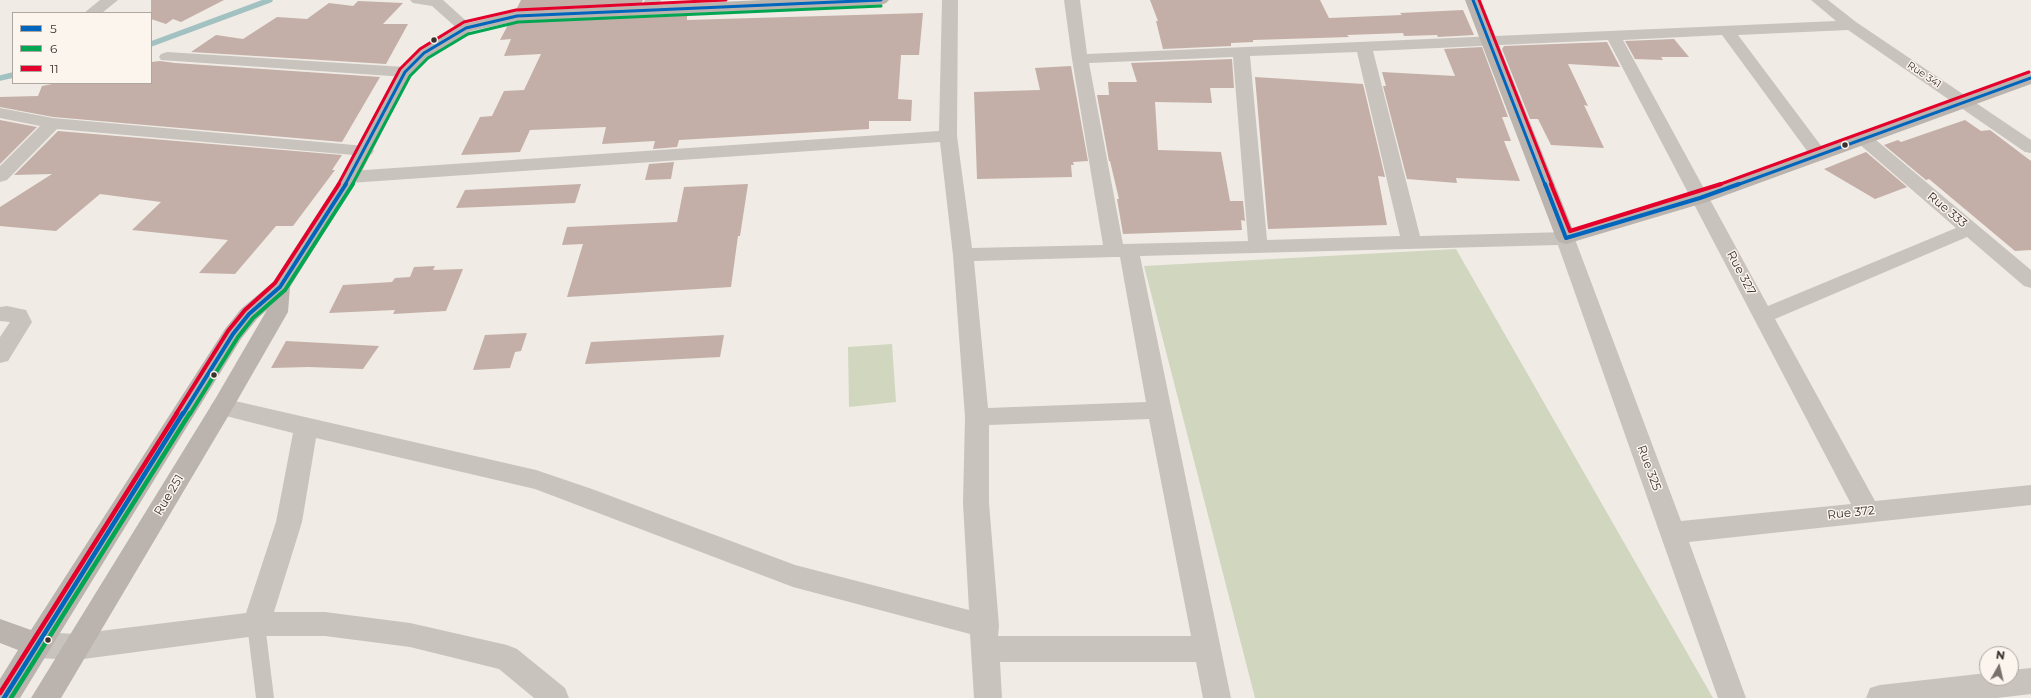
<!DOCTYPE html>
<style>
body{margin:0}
#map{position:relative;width:2031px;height:698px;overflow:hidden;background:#f0ebe5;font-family:Montserrat,sans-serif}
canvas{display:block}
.legend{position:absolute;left:12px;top:12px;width:140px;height:72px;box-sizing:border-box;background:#fbf5ee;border:1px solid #aea6a0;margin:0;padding:5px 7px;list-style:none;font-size:12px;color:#3b302b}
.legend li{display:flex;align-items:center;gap:8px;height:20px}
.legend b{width:20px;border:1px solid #aea6a0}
.north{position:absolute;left:1979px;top:646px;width:40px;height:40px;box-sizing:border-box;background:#fbf5ee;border:1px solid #aea6a0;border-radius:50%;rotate:8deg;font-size:11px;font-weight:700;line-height:16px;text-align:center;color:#3b302b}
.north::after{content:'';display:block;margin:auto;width:14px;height:18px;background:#7a716c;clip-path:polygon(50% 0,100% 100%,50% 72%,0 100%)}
</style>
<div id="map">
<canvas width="2031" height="698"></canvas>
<ul class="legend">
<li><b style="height:5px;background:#0065bd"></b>5</li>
<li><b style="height:5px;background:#00a651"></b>6</li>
<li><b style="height:5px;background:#e4002b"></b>11</li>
</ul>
<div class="north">N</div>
</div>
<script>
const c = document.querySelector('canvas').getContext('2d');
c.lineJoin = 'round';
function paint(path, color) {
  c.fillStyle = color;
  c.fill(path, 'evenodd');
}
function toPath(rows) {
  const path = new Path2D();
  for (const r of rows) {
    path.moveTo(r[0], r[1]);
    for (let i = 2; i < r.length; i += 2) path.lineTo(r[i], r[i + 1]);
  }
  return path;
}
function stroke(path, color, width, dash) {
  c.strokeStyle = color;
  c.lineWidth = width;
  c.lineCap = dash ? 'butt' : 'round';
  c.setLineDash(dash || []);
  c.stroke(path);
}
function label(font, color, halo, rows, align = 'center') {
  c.font = font + ' Montserrat,sans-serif';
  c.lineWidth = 3;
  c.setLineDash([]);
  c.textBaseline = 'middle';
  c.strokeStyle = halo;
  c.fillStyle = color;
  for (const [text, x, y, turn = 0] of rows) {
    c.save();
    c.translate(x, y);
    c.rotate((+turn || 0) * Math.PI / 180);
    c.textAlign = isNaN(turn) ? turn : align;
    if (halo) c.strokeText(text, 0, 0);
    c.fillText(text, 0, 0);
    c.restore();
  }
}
const green = toPath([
 [1456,249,1713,698,1255,698,1144,266],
 [892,344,896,402,849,407,848,347]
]);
const stream = toPath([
 [151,44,270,0],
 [0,78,13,75]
]);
const building = toPath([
 [151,0,224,0,181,22,173,19,166,24,151,19],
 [521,0,643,0,641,4,516,10],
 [1150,0,1320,0,1329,18,1402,15,1400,13,1463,10,1474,35,1438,37,1437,35,1404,36,1403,33,1347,35,1349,37,1253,40,1253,42,1231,43,1231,46,1163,49,1156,21,1158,21],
 [358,1,403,3,383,24,408,24,386,64,191,52,216,35,243,39,277,17,307,19,329,3,353,6],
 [923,13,919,55,901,55,898,99,912,100,911,121,869,121,869,129,679,140,677,147,653,149,655,141,602,144,606,127,530,130,520,152,461,155,480,117,492,116,504,91,524,90,541,54,504,56,511,39,500,40,508,25,517,22,687,15,687,20],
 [1674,39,1689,57,1661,57,1663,60,1635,59,1625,41],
 [1607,42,1620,67,1568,64,1588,106,1584,105,1604,148,1551,145,1538,119,1530,119,1502,49,1504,46],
 [1482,47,1508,117,1502,117,1511,141,1504,141,1520,181,1456,178,1457,183,1407,179,1383,86,1386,86,1382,72,1455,76,1444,49],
 [1232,59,1234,88,1210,88,1212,103,1155,102,1158,150,1221,152,1230,201,1243,201,1245,221,1241,220,1242,230,1123,234,1117,199,1119,199,1110,161,1109,161,1097,95,1109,95,1108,82,1137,82,1131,63],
 [160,61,175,63,380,77,342,142,53,117,0,107,0,97,38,96,42,86,57,83,151,83,151,62],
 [1071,66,1088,161,1073,162,1074,165,1071,165,1072,177,977,179,974,92,1040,90,1035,68],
 [1255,77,1363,84,1385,177,1378,176,1387,225,1268,229],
 [0,120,37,127,0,164],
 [1965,120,1981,131,1990,130,2031,161,2031,250,2015,251,1929,179,1926,180,1884,145,1898,140,1901,142],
 [58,131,342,155,332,170,335,170,293,226,276,226,235,274,199,273,228,240,132,230,161,202,100,194,56,231,0,226,0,207,52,174,14,175],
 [1866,152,1907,187,1875,199,1824,169],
 [674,162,671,179,645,180,649,164],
 [581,184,575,203,456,208,465,190],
 [748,184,740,236,738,236,731,287,567,297,583,244,562,245,567,227,677,222,684,187],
 [435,266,433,270,463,269,446,311,393,314,395,310,329,313,343,285,392,282,395,278,410,277,414,267],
 [527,333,521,351,515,352,510,368,473,370,485,335],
 [724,335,720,357,585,364,591,342],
 [286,341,379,346,363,369,309,367,271,368]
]);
const lane = toPath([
 [256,616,262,619,265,624,274,698,256,698,247,624,250,619,256,616]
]);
const street = toPath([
 [100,0,118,0,102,13,84,13,100,0],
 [410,0,443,0,474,28,472,31,460,31,432,6,413,3,410,0],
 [645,0,661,0,653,12,648,14,643,12,640,9,645,0],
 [942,0,958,0,957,136,972,248,1103,245,1072,59,1064,0,1080,0,1087,54,1836,21,1811,0,1828,0,1856,22,2031,140,2031,153,2025,152,1848,30,1738,35,1828,155,1825,159,1819,160,1813,159,1722,35,1623,40,1768,306,1956,228,1858,143,1855,139,1858,135,1864,134,1870,135,2031,270,2031,288,2024,286,1967,237,1775,319,1875,501,2031,485,2031,505,1689,542,1746,698,1718,698,1558,245,1140,256,1231,698,1203,698,1196,662,1000,662,1002,698,974,698,970,634,793,587,535,489,316,438,302,522,274,612,325,612,410,623,507,645,517,649,565,688,569,698,534,698,499,669,410,647,325,636,256,636,76,660,38,658,28,654,24,645,28,636,38,632,76,634,246,613,276,522,293,433,214,413,210,407,214,401,222,398,536,470,592,489,795,565,969,610,963,503,965,417,953,255,940,142,350,183,343,181,341,177,343,173,350,171,939,131,942,0],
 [1608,40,1851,504,1681,521,1573,234,1566,232,1420,236,1373,51,1608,40],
 [1357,52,1400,236,1267,240,1250,56,1357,52],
 [1233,57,1248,241,1123,244,1089,63,1233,57],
 [1115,257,1120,257,1146,402,988,408,974,261,1115,257],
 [1149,419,1191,636,998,636,999,626,989,503,989,425,1149,419],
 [167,52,405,67,411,69,413,72,411,75,405,77,161,60,159,57,161,54,167,52],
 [0,108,53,118,365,146,371,147,374,151,371,155,365,156,57,129,7,180,0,182,0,166,40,126,0,118,0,108],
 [7,306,26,310,32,322,8,361,0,363,0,337,10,322,0,321,0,307,7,306],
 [2031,668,2031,694,1997,698,1866,698,1870,688,1880,685,1987,673,1987,678,2011,678,2011,670,2031,668]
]);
const secondary = toPath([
 [763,0,889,0,886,3,881,5,517,21,471,31,430,56,412,74,359,177,290,287,288,312,230,413,61,698,31,698,214,401,267,310,257,319,241,339,20,698,0,698,0,679,18,650,0,643,0,619,31,630,225,329,241,309,273,282,341,177,397,72,418,50,460,25,517,11,763,0],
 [1465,0,1481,0,1573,230,1693,194,2031,73,2031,84,1707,202,1566,244,1559,242,1556,238,1465,0]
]);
const bus1Far2 = toPath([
 [1473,0,1545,185],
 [345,185,405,72,424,53,466,28,517,16,881,0],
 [1737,185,2031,78]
]);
const bus1Far1 = toPath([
 [1545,184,1566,238],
 [1566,238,1700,198,1739,184],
 [183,414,233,334,249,314,280,287,346,184]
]);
const bus1 = toPath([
 [4,698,183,413]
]);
const bus2Far2 = toPath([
 [352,185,410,76,428,58,468,34,518,22,881,6]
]);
const bus2Far1 = toPath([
 [190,414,238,337,253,318,285,290,353,184]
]);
const bus2 = toPath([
 [11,698,190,413]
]);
const bus3Far2 = toPath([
 [1479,0,1552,185],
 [338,185,400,69,420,49,464,22,516,10,726,0],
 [1718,185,2029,72]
]);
const bus3Far1 = toPath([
 [1551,184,1570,231,1721,184],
 [176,414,228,331,245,310,275,283,339,184]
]);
const bus3 = toPath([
 [0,693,177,413]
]);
const markers = [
 [434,40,3.5,"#3b302b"],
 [1845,145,3.5,"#3b302b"],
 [214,375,3.5,"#3b302b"],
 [48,640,3.5,"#3b302b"]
];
const farStreetnames = [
 ["Rue 341",1924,75,34]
];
const streetNames = [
 ["Rue 333",1947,210,40],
 ["Rue 327",1741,273,62],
 ["Rue 325",1649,468,70],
 ["Rue 251",169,495,-59],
 ["Rue 372",1851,513,-6]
];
paint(green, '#d1d6bf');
stroke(stream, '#a1c2c1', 5.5);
paint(building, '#c3afa7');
paint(lane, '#c9c3be');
paint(street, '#c9c3be');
paint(secondary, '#bab3ae');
stroke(bus1Far2, '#0065bd', 3);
stroke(bus1Far1, '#0065bd', 4);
stroke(bus1, '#0065bd', 4.5);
stroke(bus2Far2, '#00a651', 3);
stroke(bus2Far1, '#00a651', 4);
stroke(bus2, '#00a651', 4.5);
stroke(bus3Far2, '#e4002b', 3);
stroke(bus3Far1, '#e4002b', 4);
stroke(bus3, '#e4002b', 4.5);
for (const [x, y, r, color] of markers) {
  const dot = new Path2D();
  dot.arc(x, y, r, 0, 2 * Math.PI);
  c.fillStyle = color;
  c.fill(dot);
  stroke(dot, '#fbf5ee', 1.5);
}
label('10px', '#3b302b', '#fbf5ee', farStreetnames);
label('12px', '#3b302b', '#fbf5ee', streetNames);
</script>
